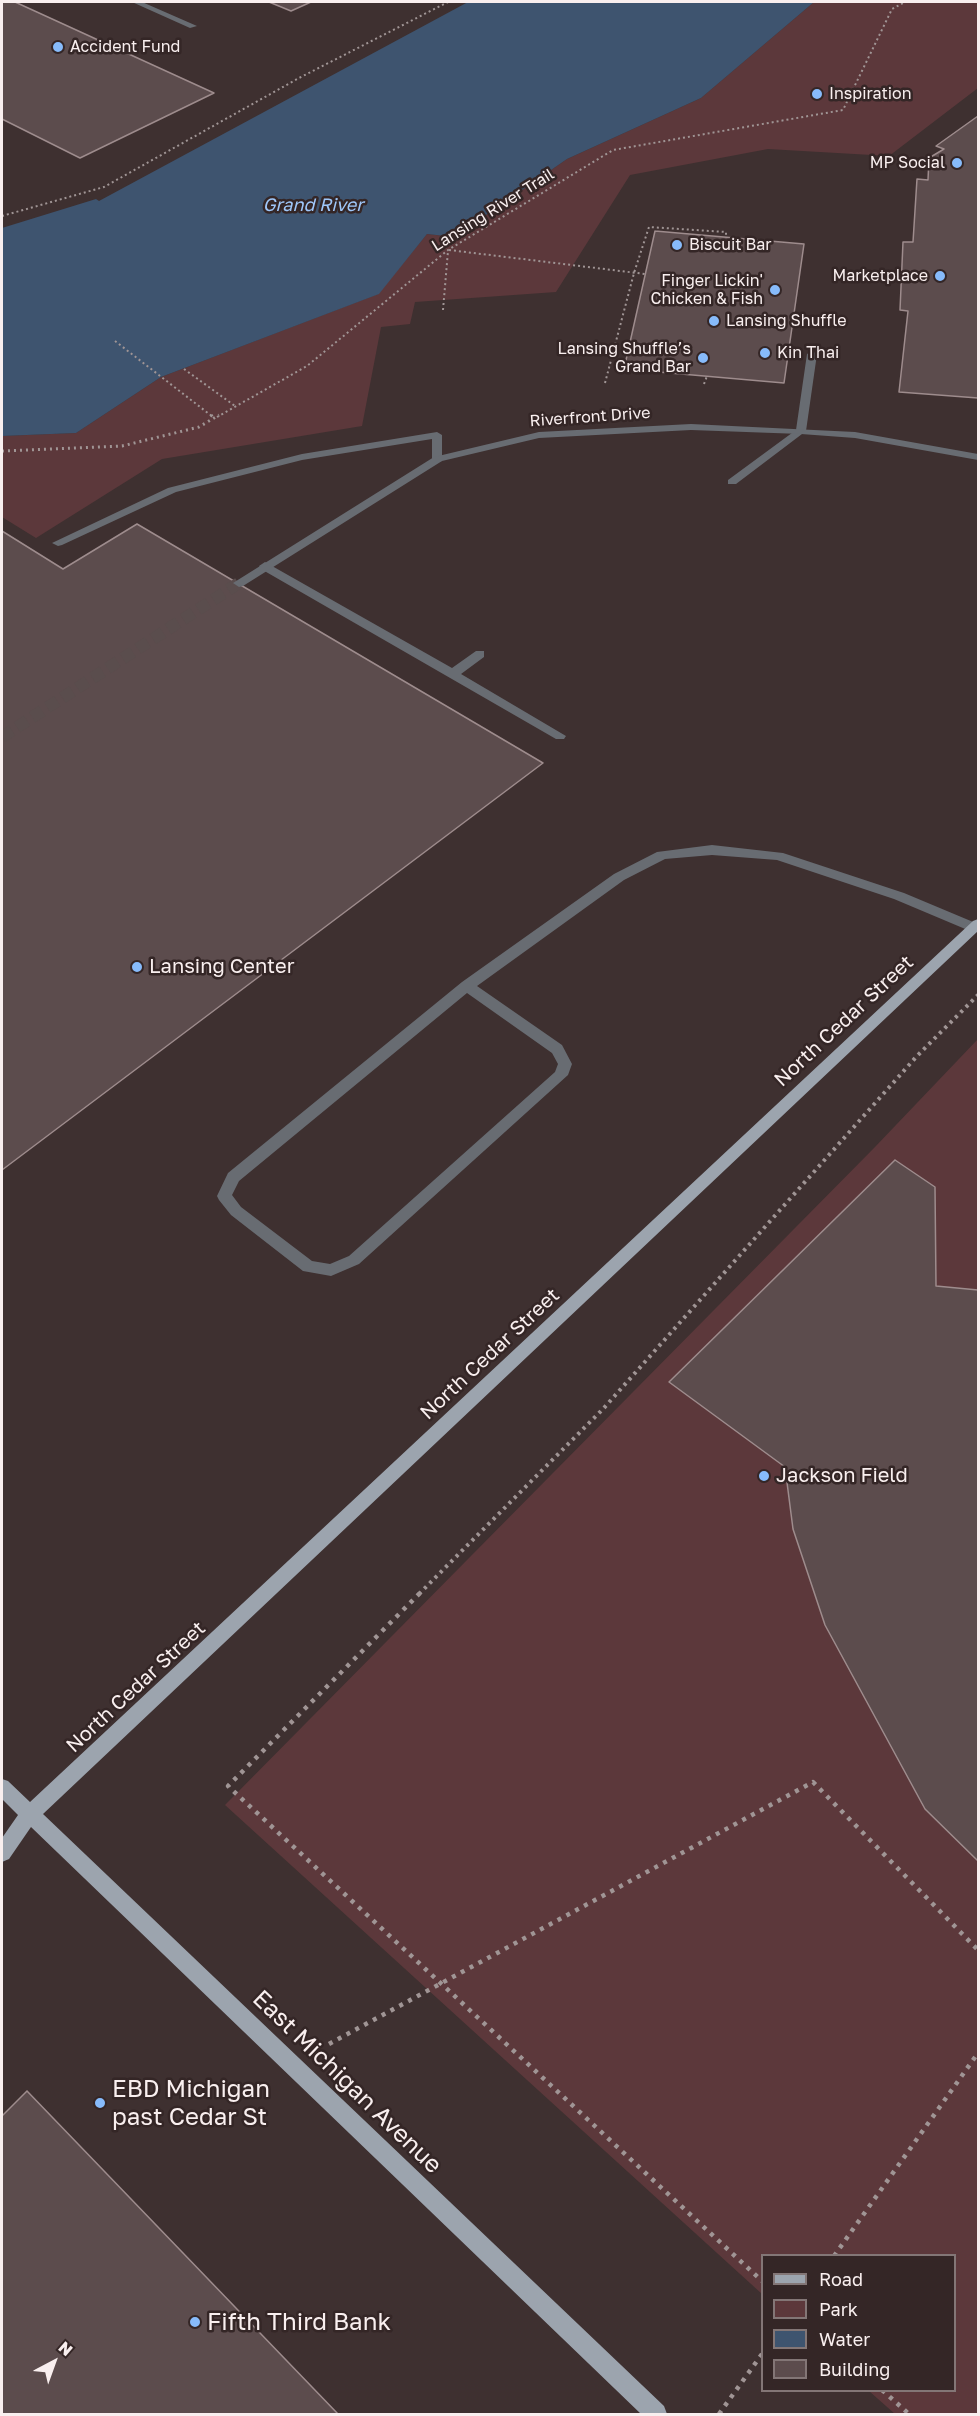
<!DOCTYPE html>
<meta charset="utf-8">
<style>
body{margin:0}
#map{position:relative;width:980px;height:2416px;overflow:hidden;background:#3e3030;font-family:"Golos Text",sans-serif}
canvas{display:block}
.frame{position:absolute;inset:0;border:3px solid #f9efef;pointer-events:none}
.legend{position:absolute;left:761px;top:2254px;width:195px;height:138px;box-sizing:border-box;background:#342626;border:2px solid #837676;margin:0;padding:8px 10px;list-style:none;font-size:18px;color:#f9efef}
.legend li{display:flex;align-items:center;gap:12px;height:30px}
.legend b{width:30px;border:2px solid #837676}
.north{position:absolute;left:24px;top:2332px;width:60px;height:60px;-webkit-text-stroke:4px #342626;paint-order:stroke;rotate:41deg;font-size:16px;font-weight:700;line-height:24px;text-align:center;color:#f9efef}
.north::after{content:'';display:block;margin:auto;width:21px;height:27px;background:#f9efef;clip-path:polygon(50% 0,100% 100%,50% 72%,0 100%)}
</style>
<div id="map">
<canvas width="980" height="2416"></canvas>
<div class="frame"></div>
<ul class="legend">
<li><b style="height:8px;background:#9ca4ae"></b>Road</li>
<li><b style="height:16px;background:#5c383b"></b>Park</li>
<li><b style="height:16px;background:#3e546f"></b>Water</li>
<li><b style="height:16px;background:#5c4c4d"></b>Building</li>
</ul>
<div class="north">N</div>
</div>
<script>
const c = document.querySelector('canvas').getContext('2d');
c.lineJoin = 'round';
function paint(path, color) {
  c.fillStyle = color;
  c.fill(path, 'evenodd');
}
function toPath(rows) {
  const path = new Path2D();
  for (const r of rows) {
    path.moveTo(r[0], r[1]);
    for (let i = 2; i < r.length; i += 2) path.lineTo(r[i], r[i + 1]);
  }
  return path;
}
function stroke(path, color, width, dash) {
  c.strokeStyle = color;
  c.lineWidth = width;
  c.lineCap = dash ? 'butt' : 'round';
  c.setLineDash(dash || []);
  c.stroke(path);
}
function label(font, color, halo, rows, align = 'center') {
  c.font = font + ' "Golos Text",sans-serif';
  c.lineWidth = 5;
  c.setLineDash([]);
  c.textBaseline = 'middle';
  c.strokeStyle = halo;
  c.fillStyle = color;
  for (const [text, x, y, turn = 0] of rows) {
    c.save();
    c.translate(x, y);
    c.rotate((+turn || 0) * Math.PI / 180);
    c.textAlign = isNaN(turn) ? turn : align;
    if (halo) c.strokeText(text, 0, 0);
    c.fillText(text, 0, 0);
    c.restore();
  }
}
const green = toPath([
 [814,2,978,2,978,88,889,156,768,149,630,175,556,292,415,302,410,324,381,327,362,426,162,459,36,538,2,517,2,436,76,433,161,377,378,294,427,234,454,237,567,159,701,98],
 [978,1039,978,2414,895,2414,869,2391,954,2390,954,2256,762,2256,762,2294,225,1805,875,1147]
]);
const water = toPath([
 [468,2,814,2,701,98,567,159,454,237,427,234,379,294,161,377,76,433,2,436,2,228,96,199,99,201]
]);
const building = toPath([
 [2,2,15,2,214,93,80,158,2,119,2,2],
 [269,2,311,2,291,11,269,2],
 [978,116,978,398,899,392,908,311,900,310,903,242,913,242,917,179,928,180,929,158,944,149,936,146,978,116],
 [655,231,804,244,784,383,624,369,655,231],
 [137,524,543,763,2,1170,2,531,63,569,137,524],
 [895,1160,935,1187,936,1286,978,1290,978,1861,925,1809,825,1625,793,1529,785,1467,669,1382,895,1160],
 [27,2091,338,2414,2,2414,2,2116,27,2091]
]);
const streetTunnel = toPath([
 [2,737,239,583]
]);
const pathFar3 = toPath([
 [2,216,104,187,299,78,448,2],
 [449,250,645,274],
 [443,310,448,251],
 [115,341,213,417],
 [184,369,235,406],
 [605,383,634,273,649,227,726,232,726,238],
 [704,384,707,376],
 [217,417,307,366,448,250,613,150,843,110,892,9,905,2]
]);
const pathFar2 = toPath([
 [211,415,214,418],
 [2,451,122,446,199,427,219,415]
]);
const pathFar1 = toPath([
 [419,1594,603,1409,917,1056,978,995]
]);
const path = toPath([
 [420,1593,228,1786,762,2281],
 [329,2044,813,1782,978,1950],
 [834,2256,978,2053],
 [882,2390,909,2414],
 [719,2414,762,2354]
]);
const lane = toPath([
 [132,2,142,2,197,26,190,28,132,2],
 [812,351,817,354,806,431,736,484,728,484,728,480,796,430,807,354,812,351],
 [437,432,442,435,442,461,438,462,432,459,432,439,302,460,176,492,62,545,58,546,52,543,168,488,302,454,437,432],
 [265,562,452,668,476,651,484,651,484,657,461,674,566,736,564,739,556,739,261,569,259,566,265,562],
 [712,845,783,853,904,893,978,924,978,932,970,931,894,899,777,860,712,855,665,859,624,880,477,986,562,1045,572,1064,568,1075,359,1264,331,1276,303,1271,231,1215,219,1200,217,1196,228,1173,462,982,614,874,657,852,712,845],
 [467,993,552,1053,558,1064,555,1072,349,1256,330,1264,312,1261,241,1207,232,1195,239,1181,467,993]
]);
const street = toPath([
 [691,424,855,432,978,454,978,460,855,438,801,434,691,430,539,438,442,461,243,586,239,587,233,583,434,457,539,432,691,424]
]);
const primary = toPath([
 [978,919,978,931,43,1814,664,2406,667,2414,641,2414,31,1827,9,1859,2,1862,2,1838,18,1815,2,1799,2,1779,8,1781,30,1802,973,921,978,919]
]);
const markers = [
 [58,47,6,"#87bbfb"],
 [817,94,6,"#87bbfb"],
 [957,163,6,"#87bbfb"],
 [677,245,6,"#87bbfb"],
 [940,276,6,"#87bbfb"],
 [775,290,6,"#87bbfb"],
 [714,321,6,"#87bbfb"],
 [765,353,6,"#87bbfb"],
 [703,358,6,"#87bbfb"],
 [137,967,6,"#87bbfb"],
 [764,1476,6,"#87bbfb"],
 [100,2103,6,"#87bbfb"],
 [195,2322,6,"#87bbfb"]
];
const farPoinames = [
 ["Accident Fund",70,47],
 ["Inspiration",829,94],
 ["MP Social",945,163,"right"],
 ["Biscuit Bar",689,245],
 ["Marketplace",928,276,"right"],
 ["Finger Lickin'",763,281,"right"],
 ["Chicken & Fish",763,299,"right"],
 ["Lansing Shuffle",726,321],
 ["Lansing Shuffle’s",691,349,"right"],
 ["Grand Bar",691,367,"right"],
 ["Kin Thai",777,353]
];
const farStreetnames = [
 ["Lansing River Trail",493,210,-32],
 ["Riverfront Drive",590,417,-4]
];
const farWaternames = [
 ["Grand River",313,205]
];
const poiNames = [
 ["Lansing Center",149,967],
 ["Jackson Field",776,1476]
];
const streetNames = [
 ["North Cedar Street",844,1021,-43],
 ["North Cedar Street",490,1354,-43],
 ["North Cedar Street",136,1687,-43]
];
const nearStreetnames = [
 ["East Michigan Avenue",347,2082,44]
];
const nearPoinames = [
 ["EBD Michigan",112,2089],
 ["past Cedar St",112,2117],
 ["Fifth Third Bank",207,2322]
];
paint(green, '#5c383b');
paint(water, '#3e546f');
paint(building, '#5c4c4d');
stroke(building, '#9e8c8d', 1.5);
stroke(streetTunnel, '#5a4d4d', 12, [12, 6]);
stroke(pathFar3, '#a09595', 2, [2, 3]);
stroke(pathFar2, '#a09595', 3, [2, 4]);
stroke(pathFar1, '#a09595', 4, [3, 4.5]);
stroke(path, '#a09595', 4.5, [4, 6]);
paint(lane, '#686c72');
paint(street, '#686c72');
paint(primary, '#9ca4ae');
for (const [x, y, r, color] of markers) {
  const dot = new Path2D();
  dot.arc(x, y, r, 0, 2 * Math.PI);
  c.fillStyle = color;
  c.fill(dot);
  stroke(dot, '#342626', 2);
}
label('16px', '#f9efef', '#342626', farPoinames, 'left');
label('16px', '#f9efef', '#342626', farStreetnames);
label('italic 18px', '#9fc7f9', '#342626', farWaternames);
label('20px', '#f9efef', '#342626', poiNames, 'left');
label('20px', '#f9efef', '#342626', streetNames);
label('24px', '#f9efef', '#342626', nearStreetnames);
label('24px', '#f9efef', '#342626', nearPoinames, 'left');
</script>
